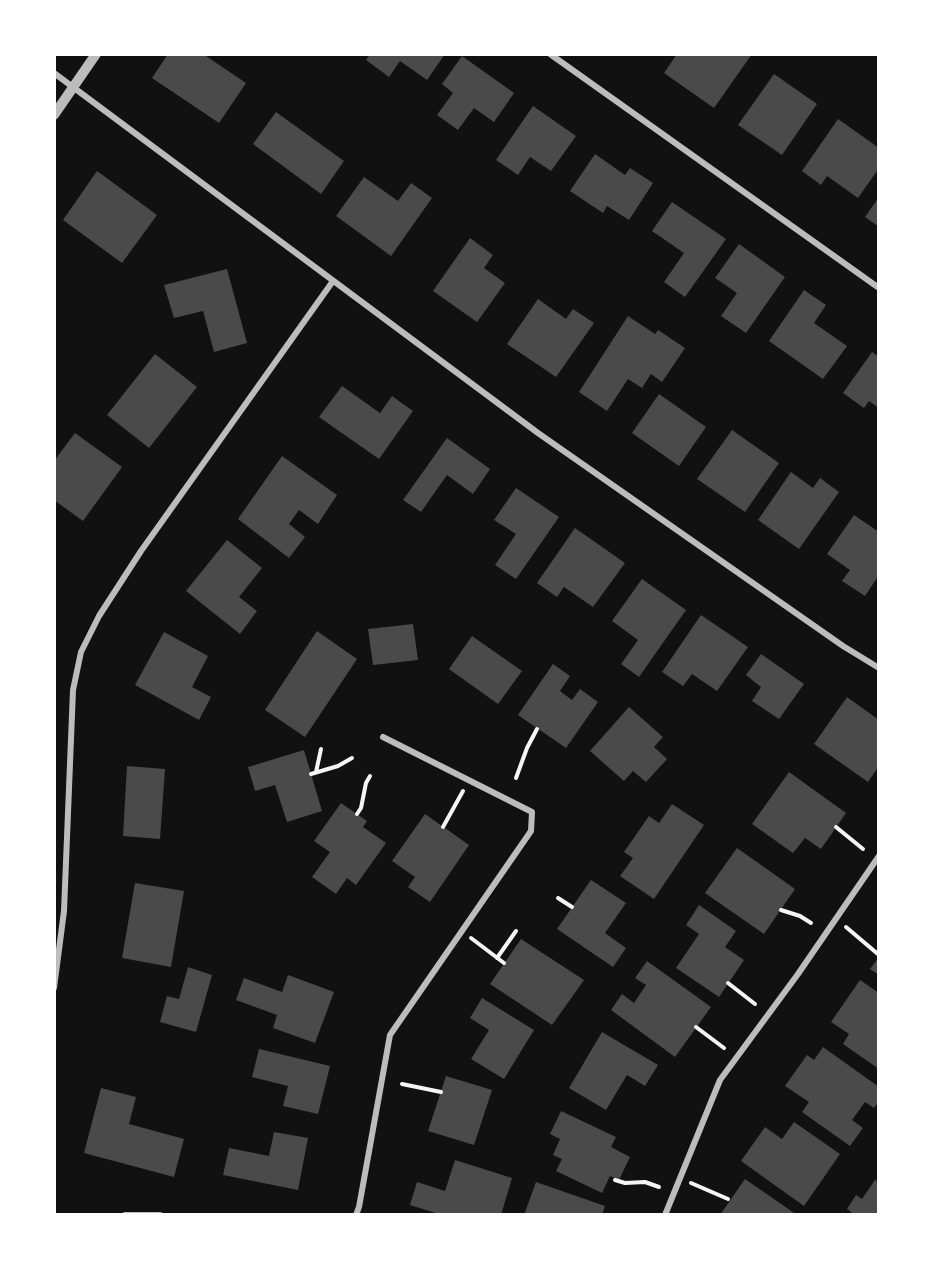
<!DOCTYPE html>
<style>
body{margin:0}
#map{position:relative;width:933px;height:1269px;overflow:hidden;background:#111;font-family:"Asap Condensed",sans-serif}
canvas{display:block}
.frame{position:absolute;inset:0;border:56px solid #fff;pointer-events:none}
</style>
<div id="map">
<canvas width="933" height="1269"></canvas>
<div class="frame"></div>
</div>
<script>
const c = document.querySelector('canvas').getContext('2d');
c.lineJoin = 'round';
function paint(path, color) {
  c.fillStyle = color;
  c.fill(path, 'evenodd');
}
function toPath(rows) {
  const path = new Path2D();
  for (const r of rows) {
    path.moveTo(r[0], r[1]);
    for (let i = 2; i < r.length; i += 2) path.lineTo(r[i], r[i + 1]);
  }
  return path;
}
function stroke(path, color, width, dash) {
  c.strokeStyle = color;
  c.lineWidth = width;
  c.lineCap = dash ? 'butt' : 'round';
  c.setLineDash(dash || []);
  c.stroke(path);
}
const building = toPath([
 [168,54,203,54,246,83,219,123,152,78],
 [370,54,445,54,427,80,400,61,389,77,366,60],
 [677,54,752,54,714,108,664,73],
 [462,56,514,93,494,122,474,108,458,130,437,115,453,93,442,84],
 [774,74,817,104,782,155,738,125],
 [533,106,576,136,551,171,530,157,518,175,496,160],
 [276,112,344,161,321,194,253,144],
 [838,119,879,148,879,168,858,198,827,176,821,185,802,171],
 [595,154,625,175,630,168,653,183,629,220,607,206,603,213,570,191],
 [97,171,157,215,122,263,63,220],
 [364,177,398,201,411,183,432,198,391,256,336,216],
 [879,197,879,227,865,217],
 [672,202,726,239,685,297,664,282,684,253,652,231],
 [470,238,493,255,484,268,505,283,477,322,433,291],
 [739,244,785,277,746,333,721,316,737,293,715,278],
 [227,269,247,343,214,352,203,311,174,318,164,285],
 [804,290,826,305,814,323,847,346,823,379,769,341],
 [538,299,566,319,573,309,594,323,556,377,507,344],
 [628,316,655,334,658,330,685,348,662,382,651,374,642,388,628,379,607,411,579,392],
 [872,352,879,357,879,408,869,401,864,408,843,393],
 [155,354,197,387,149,448,107,415],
 [342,386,380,413,392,396,413,411,379,459,319,417],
 [659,394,706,427,679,466,632,433],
 [732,430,779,463,745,512,697,479],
 [75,433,122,467,83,521,54,500,54,461],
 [447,438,490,469,473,494,447,475,421,512,403,500],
 [282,456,337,495,318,524,299,510,289,524,305,537,289,558,238,519],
 [791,472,813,488,820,478,839,492,799,549,758,520],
 [516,488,559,517,516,579,495,565,516,534,494,520],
 [854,515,879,532,879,575,865,596,842,581,850,570,827,554],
 [575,528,625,563,593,607,564,587,557,597,537,583],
 [227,540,262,568,239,597,257,611,240,634,186,591],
 [642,579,686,610,639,677,621,664,638,640,612,621],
 [701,615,748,647,717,691,692,674,683,686,662,672],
 [413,624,418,660,373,665,368,629],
 [317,631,357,659,305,737,265,710],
 [164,632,208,656,192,687,211,697,199,720,135,685],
 [472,636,522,671,498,704,449,669],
 [761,654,804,684,779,719,752,701,761,687,746,675],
 [553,664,570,676,560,691,572,700,580,689,598,702,566,748,518,715],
 [847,697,879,720,879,766,868,782,814,744],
 [629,707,663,737,654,747,667,759,646,782,633,771,624,781,590,751],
 [304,750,322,811,287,822,275,785,255,791,248,767],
 [127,766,165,769,160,839,123,836],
 [789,772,846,813,821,849,805,838,793,853,752,824],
 [341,803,367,821,363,827,386,843,356,885,347,878,336,894,312,877,330,852,314,841],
 [672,804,704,825,654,899,620,876,633,858,624,852,649,816,659,823],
 [425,814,469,845,430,902,408,887,415,877,392,861],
 [737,848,795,889,764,934,705,893],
 [591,880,626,903,605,933,626,948,613,967,557,929],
 [135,883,184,891,171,967,122,958],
 [699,905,736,931,725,947,744,960,719,997,676,968,699,934,686,925],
 [521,939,584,980,552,1025,490,984],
 [879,957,879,975,870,969],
 [647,961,711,1007,675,1057,611,1010,622,994,634,1003,646,985,635,978],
 [188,967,212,975,196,1032,160,1022,167,996,179,999],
 [288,975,334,992,315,1043,273,1028,277,1015,236,1000,244,978,282,992],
 [860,980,879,993,879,1069,843,1044,849,1034,831,1022],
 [482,998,534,1030,504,1079,471,1059,489,1030,470,1018],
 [602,1032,658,1065,645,1086,627,1075,606,1110,569,1088],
 [823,1047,879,1087,879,1101,874,1108,865,1102,852,1120,863,1128,850,1146,802,1112,809,1102,785,1086,807,1055,814,1060],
 [259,1049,330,1066,318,1114,283,1106,288,1086,252,1077],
 [446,1076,492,1090,474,1145,428,1131],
 [101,1088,136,1097,129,1124,184,1139,174,1177,84,1153],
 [561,1111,616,1137,611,1147,630,1157,619,1180,610,1176,602,1193,556,1171,562,1159,553,1155,560,1139,550,1134],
 [794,1122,840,1154,804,1206,741,1161,765,1127,782,1139],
 [274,1132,308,1138,298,1190,223,1175,229,1148,269,1156],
 [455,1160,512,1178,501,1215,442,1215,410,1205,417,1182,445,1191],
 [745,1179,797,1215,720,1215],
 [875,1180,879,1182,879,1215,855,1215,847,1209,856,1195,862,1199],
 [536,1182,605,1206,602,1215,524,1215]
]);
const path = toPath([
 [316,772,321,749],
 [311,774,338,766,352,758],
 [516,778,527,748,537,729],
 [357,814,361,808,366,783,370,776],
 [443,827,463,791],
 [836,827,863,849],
 [558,898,572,907],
 [781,910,800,916,811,923],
 [846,927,879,955],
 [471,938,504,963],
 [497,958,516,931],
 [728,983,755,1004],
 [696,1027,724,1048],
 [402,1084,441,1092],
 [615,1180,625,1183,645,1182,659,1187],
 [691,1183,728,1199]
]);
const minor = toPath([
 [550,54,879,288],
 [54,73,538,433,843,646,879,668],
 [54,988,64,911,73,690,81,652,99,616,141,551,333,281],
 [125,1215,160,1215],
 [356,1215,359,1207,390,1035,531,831,532,812,383,737],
 [665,1215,720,1080,798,974,879,856]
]);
const tertiary = toPath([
 [54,115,96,54]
]);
paint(building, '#4a4a4a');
stroke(path, '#f5f5f5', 4);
stroke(minor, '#bcbcbc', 6);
stroke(tertiary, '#bcbcbc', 10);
</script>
